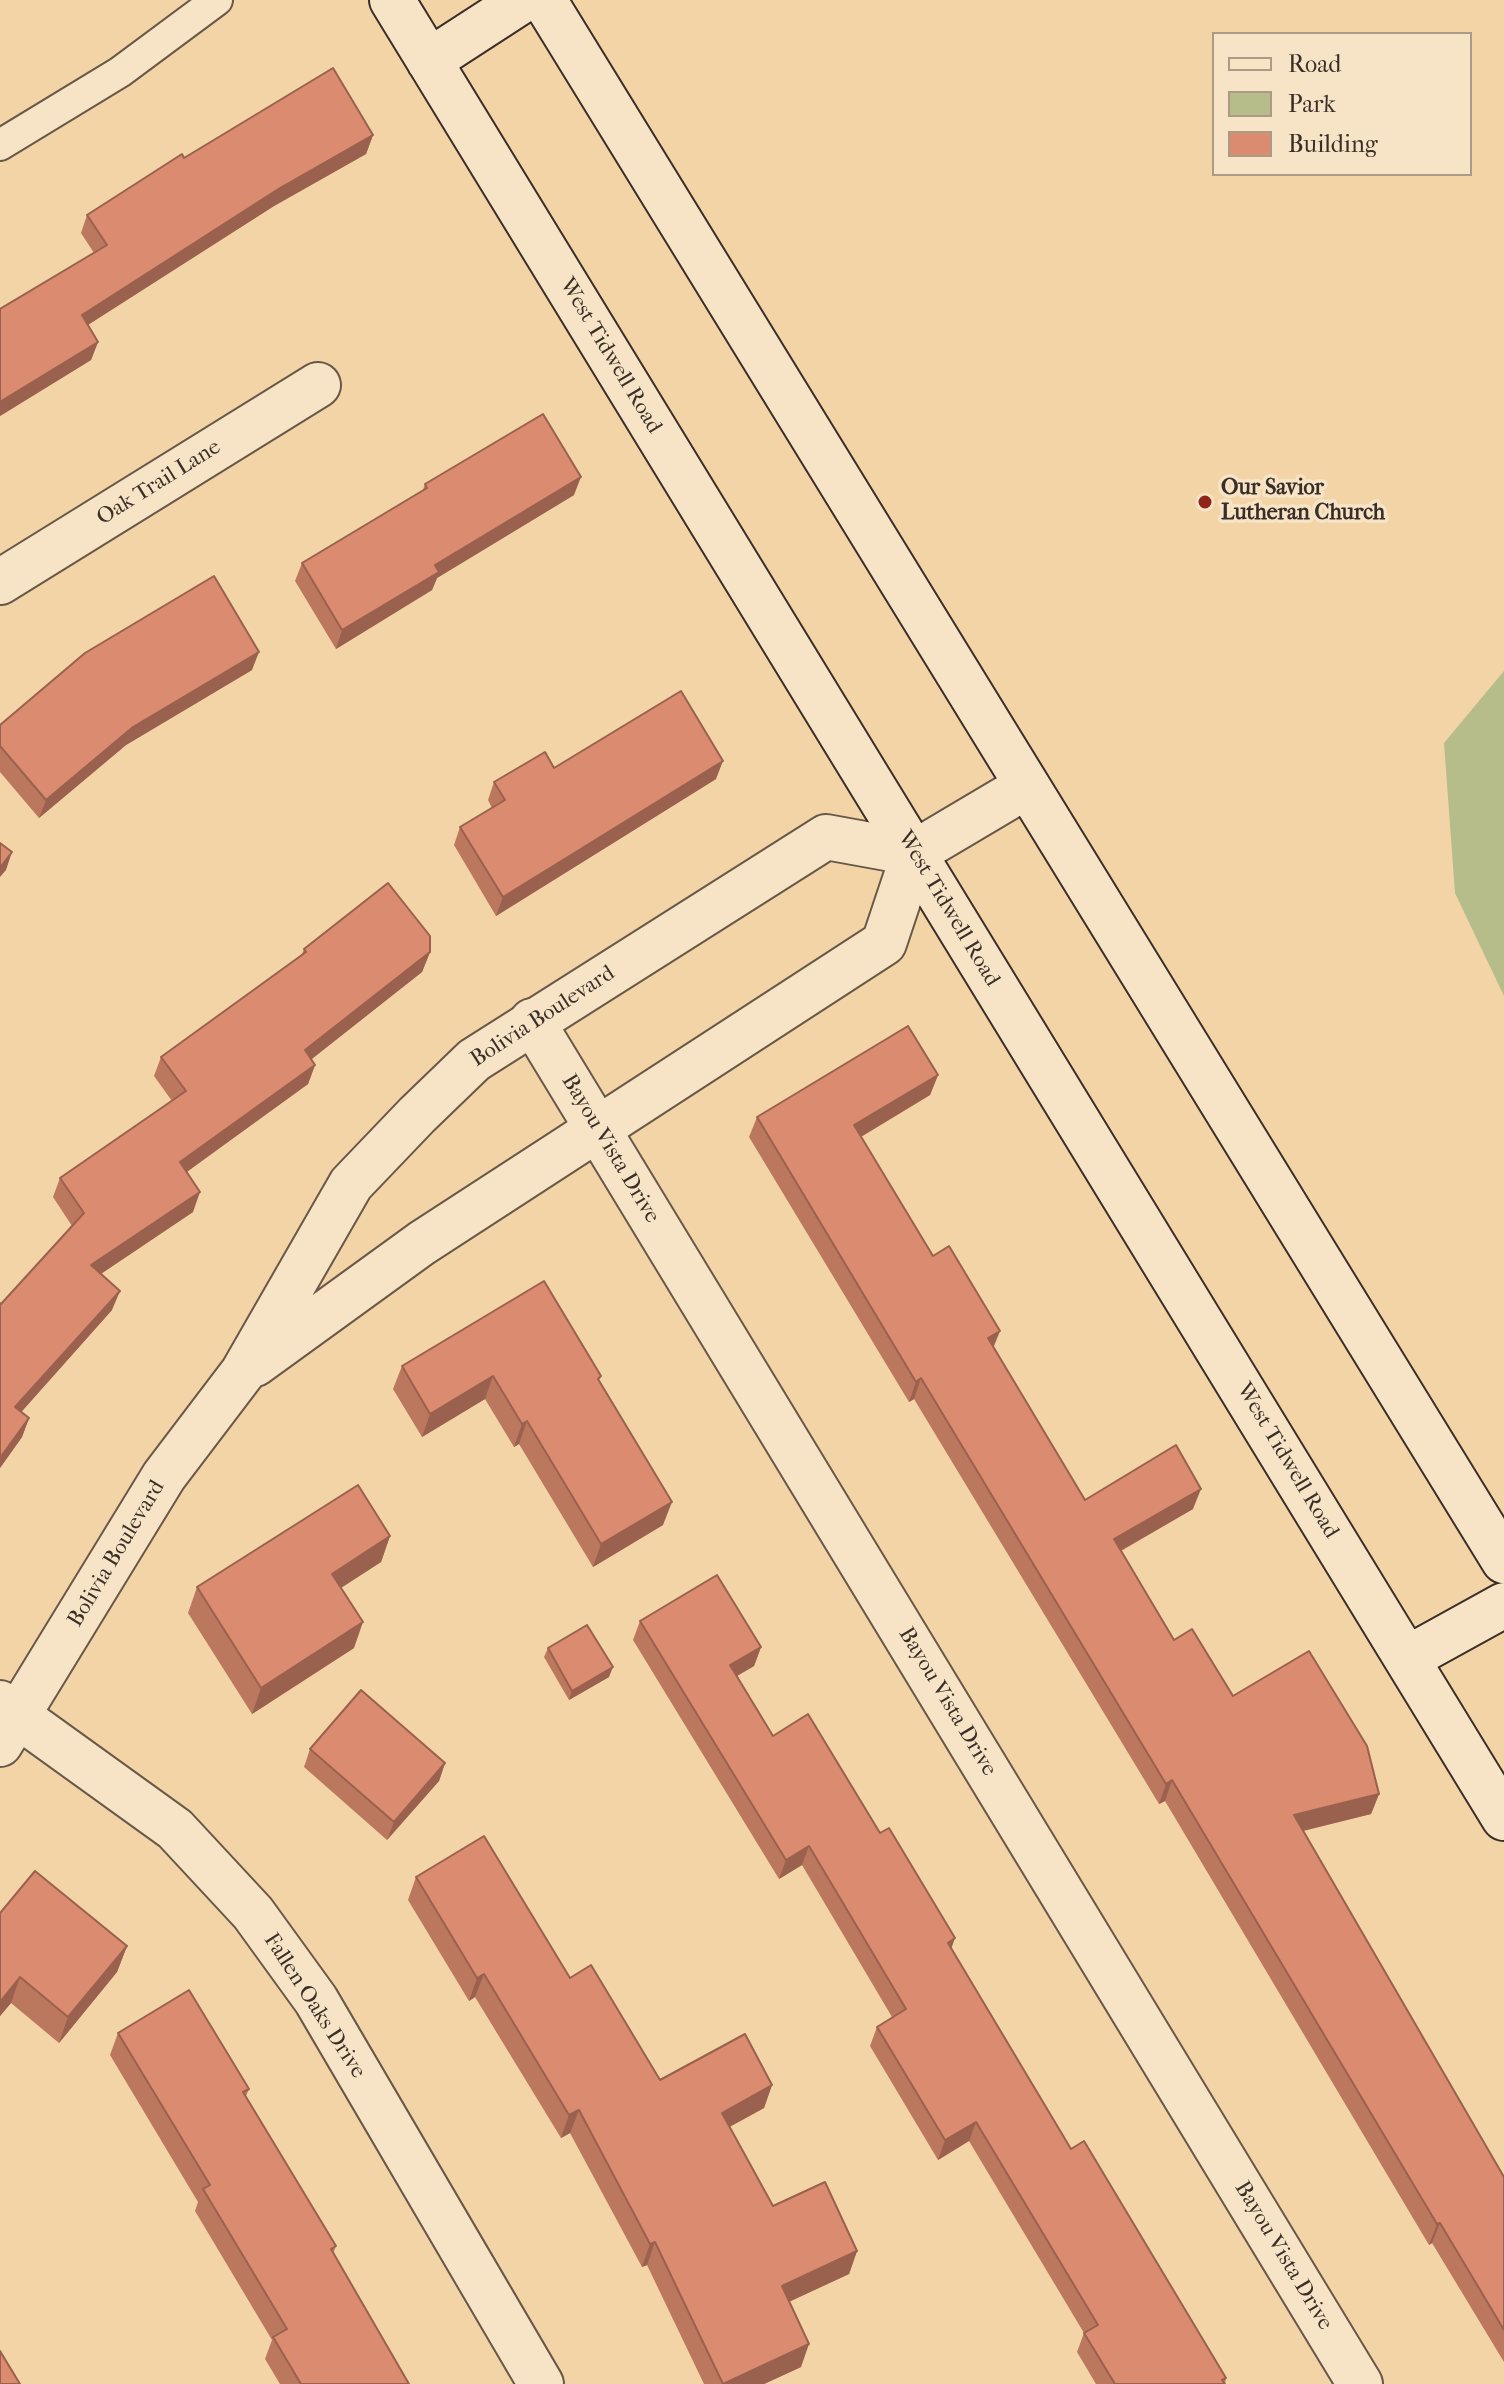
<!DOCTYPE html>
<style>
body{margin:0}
#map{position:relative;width:1504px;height:2384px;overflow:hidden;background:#f2d4a6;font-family:"IM FELL French Canon",serif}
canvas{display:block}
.legend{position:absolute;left:1212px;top:32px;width:260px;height:144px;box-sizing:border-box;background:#f7e3c5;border:2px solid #ab9b86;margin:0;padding:10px 14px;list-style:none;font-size:24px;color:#3a2f28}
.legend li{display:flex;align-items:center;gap:16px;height:40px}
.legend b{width:40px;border:2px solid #ab9b86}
</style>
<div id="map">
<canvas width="1504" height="2384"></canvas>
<ul class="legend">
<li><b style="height:10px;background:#f7e3c5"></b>Road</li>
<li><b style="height:22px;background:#b6bd8a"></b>Park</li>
<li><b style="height:22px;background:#db8b6f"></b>Building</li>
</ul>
</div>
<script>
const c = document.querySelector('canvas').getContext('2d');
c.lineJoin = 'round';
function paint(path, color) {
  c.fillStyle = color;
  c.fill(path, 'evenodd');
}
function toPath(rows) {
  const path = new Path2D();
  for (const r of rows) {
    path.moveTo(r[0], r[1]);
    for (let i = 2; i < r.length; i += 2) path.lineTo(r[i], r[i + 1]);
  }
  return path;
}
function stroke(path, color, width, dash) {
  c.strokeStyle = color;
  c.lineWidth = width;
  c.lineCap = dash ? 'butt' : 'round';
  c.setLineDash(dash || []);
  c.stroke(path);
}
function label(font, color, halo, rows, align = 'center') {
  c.font = font + ' "IM FELL French Canon",serif';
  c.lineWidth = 7;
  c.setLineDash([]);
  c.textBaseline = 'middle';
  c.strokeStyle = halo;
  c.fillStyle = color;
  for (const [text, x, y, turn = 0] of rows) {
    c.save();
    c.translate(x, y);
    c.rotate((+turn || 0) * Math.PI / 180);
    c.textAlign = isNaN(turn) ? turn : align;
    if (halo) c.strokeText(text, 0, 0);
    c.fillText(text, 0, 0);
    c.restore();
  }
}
const green = toPath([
 [1504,671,1504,996,1455,893,1444,743]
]);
const service = toPath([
 [0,145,120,72,217,0]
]);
const minor = toPath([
 [0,582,318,385],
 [532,1021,1360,2384],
 [0,1703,175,1829,253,1913,316,2000,541,2384]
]);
const tertiary = toPath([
 [255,1364,422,1243,884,943,914,853,1027,786],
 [0,1744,164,1476,243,1372,351,1184,417,1115,474,1060,826,837,914,853]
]);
const secondary = toPath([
 [392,0,1504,1818],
 [544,0,1504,1561],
 [429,61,523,0],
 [1408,1658,1504,1605]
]);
const wall = toPath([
 [373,135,366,154,274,206,88,325,98,342,91,360,0,416,0,309,94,253,81,233,87,215,184,158],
 [425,484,574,495,437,578,432,590,336,649,295,581,302,563,423,490],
 [252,670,126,745,39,818,0,772,0,725],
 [554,768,716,779,496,916,454,845,460,827,492,808,488,800,494,782],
 [304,949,430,952,422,972,311,1059,315,1065,308,1084,186,1172,193,1212,101,1274,112,1310,21,1412,29,1418,22,1437,0,1468,0,1303,1,1304,72,1226,53,1197,60,1178,172,1101,154,1076,161,1057,301,956],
 [938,1075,930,1095,861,1137,933,1256,994,1348,1085,1500,1193,1509,1121,1551,1174,1640,1233,1696,1379,1794,1371,1814,1303,1831,1504,2177,1504,2362,1432,2243,1429,2245,1165,1801,1159,1804,914,1399,909,1402,749,1137,757,1117],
 [402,1366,599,1382,663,1525,593,1567,519,1444,514,1447,485,1399,422,1437,393,1389],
 [390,1536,381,1562,341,1588,354,1648,252,1714,188,1613,197,1587],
 [640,1621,761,1647,754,1666,737,1676,773,1736,880,1833,951,1949,1071,2149,1226,2378,1225,2384,1096,2384,1077,2352,1084,2333,969,2141,938,2160,870,2046,877,2027,892,2017,802,1865,779,1879,633,1640],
 [548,1648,609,1677,569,1700,544,1657],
 [310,1749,445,1763,439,1781,387,1840,304,1767],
 [416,1877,570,1978,660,2080,772,2085,764,2108,729,2127,773,2206,857,2251,849,2274,789,2302,801,2367,764,2384,704,2384,647,2265,642,2267,570,2133,561,2138,475,1997,469,2001,408,1900],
 [0,1913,127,1946,117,1972,59,2043,11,2003,0,2016],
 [118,2033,249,2089,246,2096,336,2246,333,2254,409,2384,280,2384,265,2359,272,2340,195,2211,198,2202,110,2055]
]);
const shadedWall = toPath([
 [373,135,366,154,274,206,75,333,82,315,280,188],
 [98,342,91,360,0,416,0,402],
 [581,477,574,495,437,578,432,590,336,649,342,630,435,565],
 [259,652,252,670,126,745,39,818,46,800,133,727],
 [723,761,716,779,496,916,503,897],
 [12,852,6,870,0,877,0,868],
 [430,952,422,972,298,1070,305,1050],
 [315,1065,308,1084,173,1182,180,1162],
 [938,1075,930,1095,847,1145,854,1125],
 [200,1192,193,1212,84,1285,91,1265],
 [120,1291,112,1310,8,1427,15,1407],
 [1000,1331,992,1351,988,1338],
 [493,1376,485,1399,422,1437,430,1414],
 [921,1378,914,1399,909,1402,916,1382],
 [29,1418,22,1437,0,1468,0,1458],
 [527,1421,519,1444,514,1447,522,1424],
 [1201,1489,1193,1509,1106,1559,1114,1539],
 [672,1502,663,1525,593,1567,601,1544],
 [390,1536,381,1562,322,1600,332,1574],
 [363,1622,354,1648,252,1714,261,1688],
 [761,1647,754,1666,723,1684,730,1665],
 [613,1667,609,1677,569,1700,572,1691],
 [445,1763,439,1781,387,1840,394,1822],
 [1172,1780,1165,1801,1159,1804,1166,1784],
 [1379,1794,1371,1814,1286,1835,1294,1815],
 [809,1846,802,1865,779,1879,786,1860],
 [955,1938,948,1958,948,1943],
 [127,1946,117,1972,59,2043,68,2017],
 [484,1974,475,1997,469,2001,477,1978],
 [20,1977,11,2003,0,2016,0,2002],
 [772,2085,764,2108,713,2136,722,2113],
 [579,2110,570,2133,561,2138,569,2115],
 [976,2122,969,2141,938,2160,945,2140],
 [1440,2223,1432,2243,1429,2245,1437,2224],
 [655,2242,647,2265,642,2267,650,2244],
 [857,2251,849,2274,773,2309,782,2286],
 [809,2344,801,2367,764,2384,724,2384]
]);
const building = toPath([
 [333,68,373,135,280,188,82,315,98,342,0,402,0,309,107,245,87,215,182,154,184,158,333,68],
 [543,414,581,477,435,565,439,572,342,630,302,563,427,488,425,484,543,414],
 [214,576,259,652,133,727,46,800,0,746,0,725,85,653,214,576],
 [681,691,723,761,503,897,460,827,505,800,494,782,545,752,554,768,681,691],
 [0,843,12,852,0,868,0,843],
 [388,883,430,936,430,952,305,1050,315,1065,180,1162,200,1192,91,1265,120,1291,15,1407,29,1418,0,1458,0,1303,1,1304,84,1213,60,1178,186,1091,161,1057,306,952,304,949,388,883],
 [908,1026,938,1075,854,1125,933,1256,949,1246,1000,1331,988,1338,1085,1500,1176,1445,1201,1489,1114,1539,1174,1640,1192,1629,1233,1696,1309,1651,1367,1746,1379,1794,1294,1815,1504,2177,1504,2330,1440,2223,1437,2224,1172,1780,1166,1784,921,1378,916,1382,757,1117,908,1026],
 [544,1281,601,1376,598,1379,672,1502,601,1544,527,1421,522,1424,493,1376,430,1414,402,1366,544,1281],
 [358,1485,390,1536,332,1574,363,1622,261,1688,197,1587,358,1485],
 [717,1575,761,1647,730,1665,773,1736,808,1714,880,1833,889,1828,955,1938,948,1943,1071,2149,1084,2141,1226,2378,1222,2380,1225,2384,1115,2384,1084,2333,1098,2325,976,2122,945,2140,877,2027,906,2009,809,1846,786,1860,640,1621,717,1575],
 [587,1625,613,1667,572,1691,548,1648,587,1625],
 [361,1690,445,1763,394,1822,310,1749,361,1690],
 [484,1836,570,1978,591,1965,660,2080,745,2034,772,2085,722,2113,773,2206,825,2182,857,2251,782,2286,809,2344,723,2384,655,2242,650,2244,579,2110,569,2115,484,1974,477,1978,416,1877,484,1836],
 [35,1871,127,1946,68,2017,20,1977,0,2002,0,1913,35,1871],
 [189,1990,249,2089,243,2092,336,2246,331,2249,409,2384,301,2384,273,2337,287,2329,203,2189,210,2185,118,2033,189,1990],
 [0,2351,20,2384,0,2384,0,2351]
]);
const markers = [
 [1205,502,8,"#8f2418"]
];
const streetNames = [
 ["West Tidwell Road",610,356,59],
 ["Oak Trail Lane",159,483,-32],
 ["West Tidwell Road",948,909,59],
 ["Bolivia Boulevard",543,1017,-33],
 ["Bayou Vista Drive",610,1149,59],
 ["West Tidwell Road",1287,1461,59],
 ["Bolivia Boulevard",117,1554,-59],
 ["Bayou Vista Drive",947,1702,59],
 ["Fallen Oaks Drive",314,2006,57],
 ["Bayou Vista Drive",1283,2256,59]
];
const poiNames = [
 ["Our Savior",1221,489],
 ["Lutheran Church",1221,514]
];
paint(green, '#b6bd8a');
stroke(service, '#685848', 34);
stroke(minor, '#685848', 48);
stroke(tertiary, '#685848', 48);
stroke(secondary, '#3a2f28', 48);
stroke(service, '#f7e3c5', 30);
stroke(minor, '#f7e3c5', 44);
stroke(tertiary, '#f7e3c5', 44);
stroke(secondary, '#f7e3c5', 44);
paint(wall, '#bc785f');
paint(shadedWall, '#99614e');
paint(building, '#db8b6f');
stroke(building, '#99614e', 2);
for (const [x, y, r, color] of markers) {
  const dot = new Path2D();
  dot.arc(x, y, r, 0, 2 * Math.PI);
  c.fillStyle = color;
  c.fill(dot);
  stroke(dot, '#f7e3c5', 3);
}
label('22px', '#3a2f28', '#f7e3c5', streetNames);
label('bold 22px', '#3a2f28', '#f7e3c5', poiNames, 'left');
</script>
